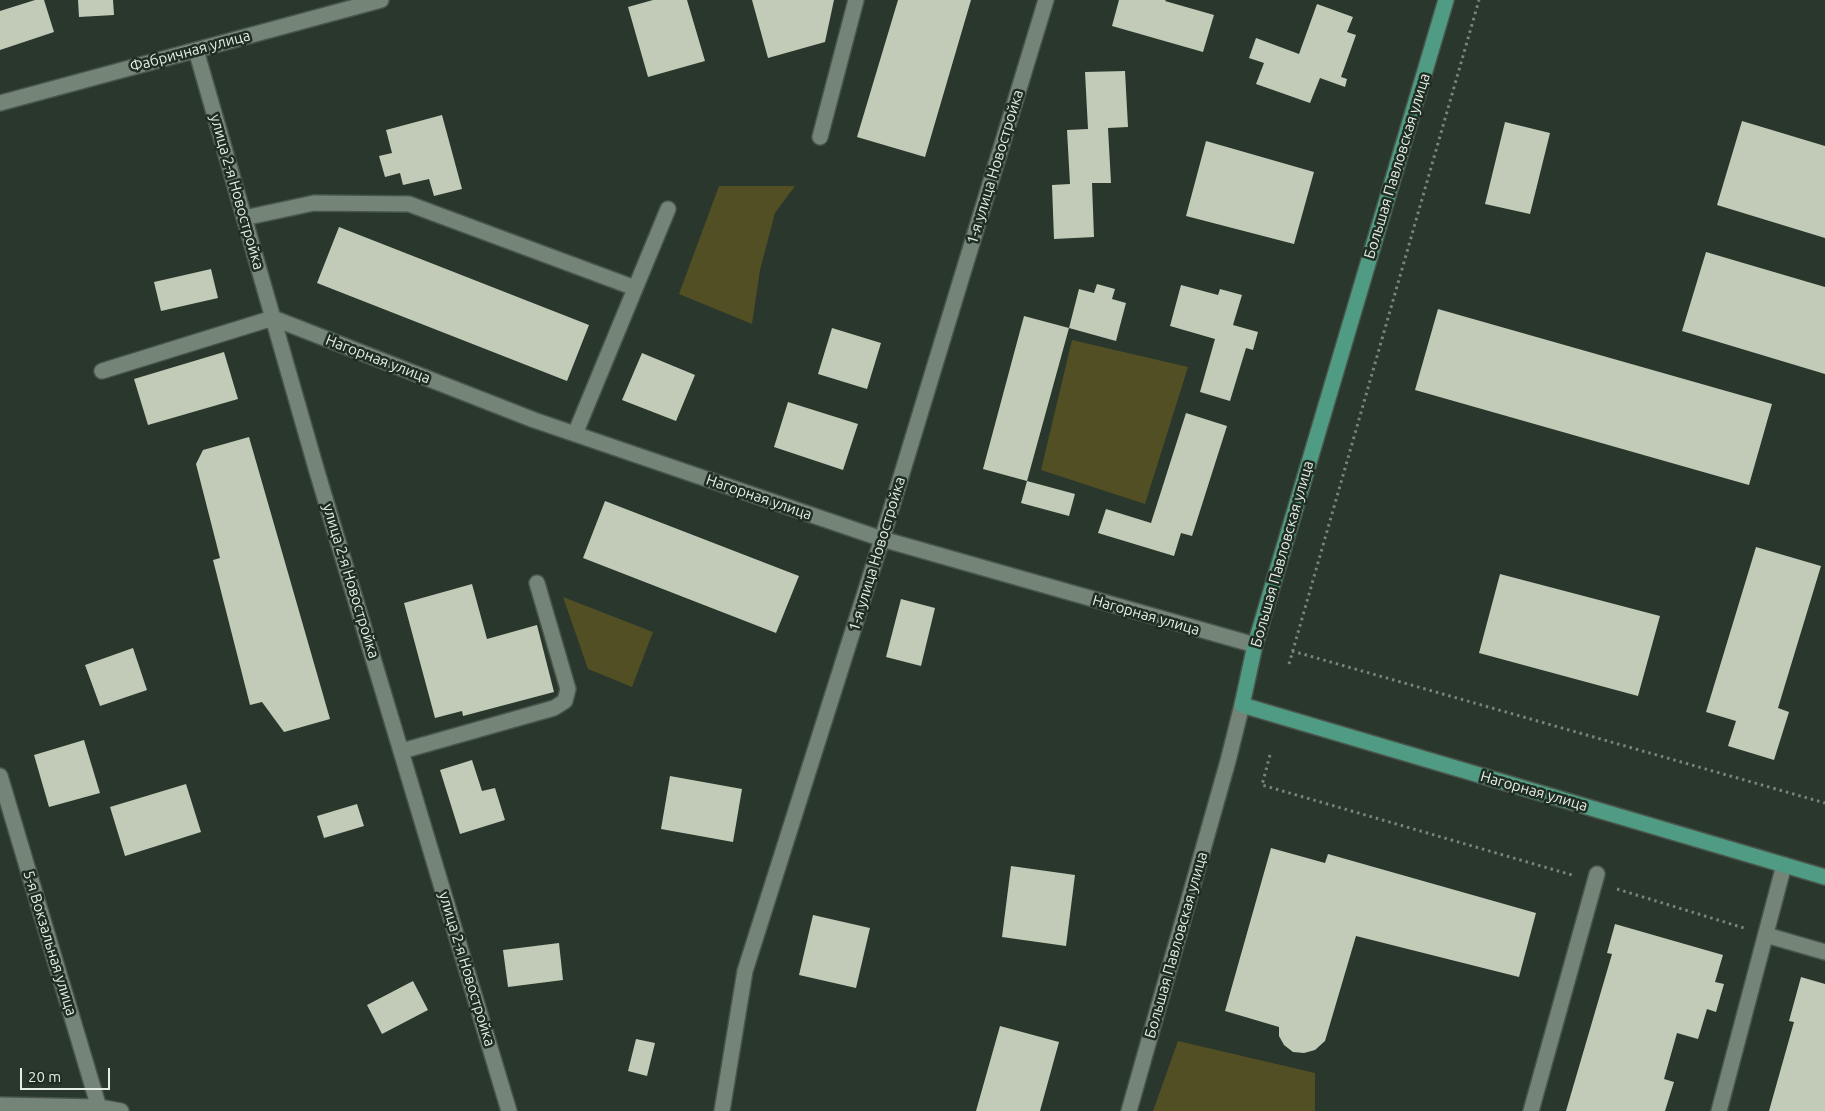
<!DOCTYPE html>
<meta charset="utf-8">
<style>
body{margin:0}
#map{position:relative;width:1825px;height:1111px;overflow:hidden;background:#2a372c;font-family:Ubuntu,sans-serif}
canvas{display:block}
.scale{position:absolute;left:20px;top:1068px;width:90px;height:22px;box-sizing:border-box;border:2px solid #e5eee6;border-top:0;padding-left:6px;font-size:15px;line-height:18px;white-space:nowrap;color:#e5eee6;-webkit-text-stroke:4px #202d22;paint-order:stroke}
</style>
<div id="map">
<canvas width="1825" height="1111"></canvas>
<div class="scale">20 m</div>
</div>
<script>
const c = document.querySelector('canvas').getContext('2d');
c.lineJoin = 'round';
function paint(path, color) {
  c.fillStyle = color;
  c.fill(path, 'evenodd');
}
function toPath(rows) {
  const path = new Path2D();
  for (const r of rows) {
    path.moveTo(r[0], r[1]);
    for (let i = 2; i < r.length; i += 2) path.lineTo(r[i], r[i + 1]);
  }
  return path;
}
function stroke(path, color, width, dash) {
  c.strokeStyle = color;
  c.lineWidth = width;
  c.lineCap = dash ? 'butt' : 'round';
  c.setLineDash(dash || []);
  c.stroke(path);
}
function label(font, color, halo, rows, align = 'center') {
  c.font = font + ' Ubuntu,sans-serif';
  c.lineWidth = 5;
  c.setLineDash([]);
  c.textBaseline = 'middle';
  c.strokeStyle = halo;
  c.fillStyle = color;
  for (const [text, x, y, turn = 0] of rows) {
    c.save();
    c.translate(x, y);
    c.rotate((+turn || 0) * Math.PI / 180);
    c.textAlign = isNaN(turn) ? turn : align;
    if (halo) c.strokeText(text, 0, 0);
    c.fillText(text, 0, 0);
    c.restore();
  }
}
const green = toPath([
 [719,186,795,186,775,213,760,270,752,324,679,294],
 [1072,340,1188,367,1145,504,1041,470],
 [563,597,653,632,632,687,588,669],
 [1178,1041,1315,1073,1315,1111,1153,1111]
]);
const building = toPath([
 [35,0,44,0,54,32,0,50,0,11],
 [78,0,113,0,114,15,79,17],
 [653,0,687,0,705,61,648,77,628,7],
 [752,0,834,0,825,42,768,58],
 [898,0,971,0,925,157,857,137],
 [1119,0,1166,0,1165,1,1214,15,1203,52,1112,26],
 [1317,4,1353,17,1347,32,1356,35,1341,77,1347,79,1345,87,1320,78,1310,103,1256,84,1264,63,1249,58,1256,38,1299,54],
 [1125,71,1128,127,1108,128,1111,183,1092,183,1094,237,1054,239,1052,185,1070,184,1067,130,1088,129,1085,72],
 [442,115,462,189,434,196,429,179,403,185,400,173,385,177,379,156,392,153,386,130],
 [1742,121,1825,146,1825,238,1717,205],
 [1505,122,1550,133,1530,214,1485,204],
 [1206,141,1314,172,1294,244,1186,216],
 [339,227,589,325,567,381,317,283],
 [1706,252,1825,287,1825,374,1682,331],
 [211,269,218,298,161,311,154,282],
 [1097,284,1115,289,1112,299,1126,303,1116,341,1069,328,1079,289,1094,293],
 [1181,285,1218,295,1220,289,1242,295,1233,325,1258,332,1253,350,1246,348,1230,401,1200,392,1215,339,1170,326],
 [1438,309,1772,404,1749,485,1415,390],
 [1024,316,1069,328,1027,481,983,469],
 [832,328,881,343,867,389,818,374],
 [224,352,238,399,148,425,134,379],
 [642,353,695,375,676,421,622,400],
 [788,402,858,424,843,470,774,447],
 [1186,413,1227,426,1192,536,1181,533,1174,556,1098,533,1106,509,1151,523],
 [249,437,330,719,284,732,262,702,250,705,213,560,220,558,196,464,203,450],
 [1027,481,1075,494,1069,516,1021,503],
 [605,501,799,576,776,633,583,558],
 [1756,547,1821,566,1778,708,1789,712,1774,760,1728,746,1736,721,1706,712],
 [1500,574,1660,616,1638,696,1479,653],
 [472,584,487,639,537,625,554,692,463,716,462,711,435,718,404,603],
 [901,599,935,608,921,666,886,657],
 [133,648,147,690,100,706,85,665],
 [84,740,100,793,49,807,34,755],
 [472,760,482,791,495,788,505,820,460,834,440,770],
 [670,776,742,789,733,842,661,829],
 [186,784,201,832,125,856,110,807],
 [357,804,364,826,324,838,317,816],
 [1271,848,1325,863,1328,854,1536,913,1519,977,1356,936,1325,1041,1315,1050,1304,1053,1293,1052,1284,1045,1279,1036,1279,1027,1225,1011],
 [1011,866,1075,875,1066,946,1002,937],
 [813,915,870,928,856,988,799,975],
 [1615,924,1723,955,1715,982,1724,984,1716,1012,1707,1009,1698,1039,1677,1033,1664,1079,1674,1082,1665,1111,1566,1111,1612,954,1607,953],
 [559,943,563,980,508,987,503,950],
 [1801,977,1825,984,1825,1111,1769,1111,1794,1022,1789,1021],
 [413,981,428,1010,382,1034,367,1005],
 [1000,1026,1059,1042,1040,1111,976,1111],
 [636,1039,655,1043,647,1076,628,1071]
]);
const path = toPath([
 [1292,651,1825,803],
 [1289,664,1479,0],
 [1270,755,1262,785,1572,875],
 [1617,889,1744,928]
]);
const minor = toPath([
 [196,50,318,475,509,1111],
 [0,103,381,0],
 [820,137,856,0],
 [244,218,314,203,409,204,635,288],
 [102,371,273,318,534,420,882,539,1255,645],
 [575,434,668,209],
 [402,751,554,708,565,701,568,689,537,583],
 [0,776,100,1111],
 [1766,935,1825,952],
 [0,1105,99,1107,121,1111],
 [722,1111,745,971,882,539,1046,0],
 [1129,1111,1228,761,1242,705],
 [1531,1111,1597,874],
 [1719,1111,1784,865]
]);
const major = toPath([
 [1446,0,1255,645,1242,705,1825,877]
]);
const streetNames = [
 ["Фабричная улица",190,51,-15],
 ["Большая Павловская улица",1397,166,-73],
 ["1-я улица Новостройка",995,167,-73],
 ["улица 2-я Новостройка",237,192,74],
 ["Нагорная улица",378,359,21],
 ["Нагорная улица",759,497,19],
 ["1-я улица Новостройка",877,554,-73],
 ["Большая Павловская улица",1282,554,-74],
 ["улица 2-я Новостройка",351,581,73],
 ["Нагорная улица",1146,615,16],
 ["Нагорная улица",1534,791,16],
 ["5-я Вокзальная улица",50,943,73],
 ["Большая Павловская улица",1176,945,-74],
 ["улица 2-я Новостройка",467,969,73]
];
paint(green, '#524f24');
paint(building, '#c2cbb7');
stroke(minor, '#49554b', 18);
stroke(major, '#49554b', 18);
stroke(path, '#79847a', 3, [2.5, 4]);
stroke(minor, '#748476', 15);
stroke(major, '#4f9b83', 15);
label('15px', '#e5eee6', '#202d22', streetNames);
</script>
